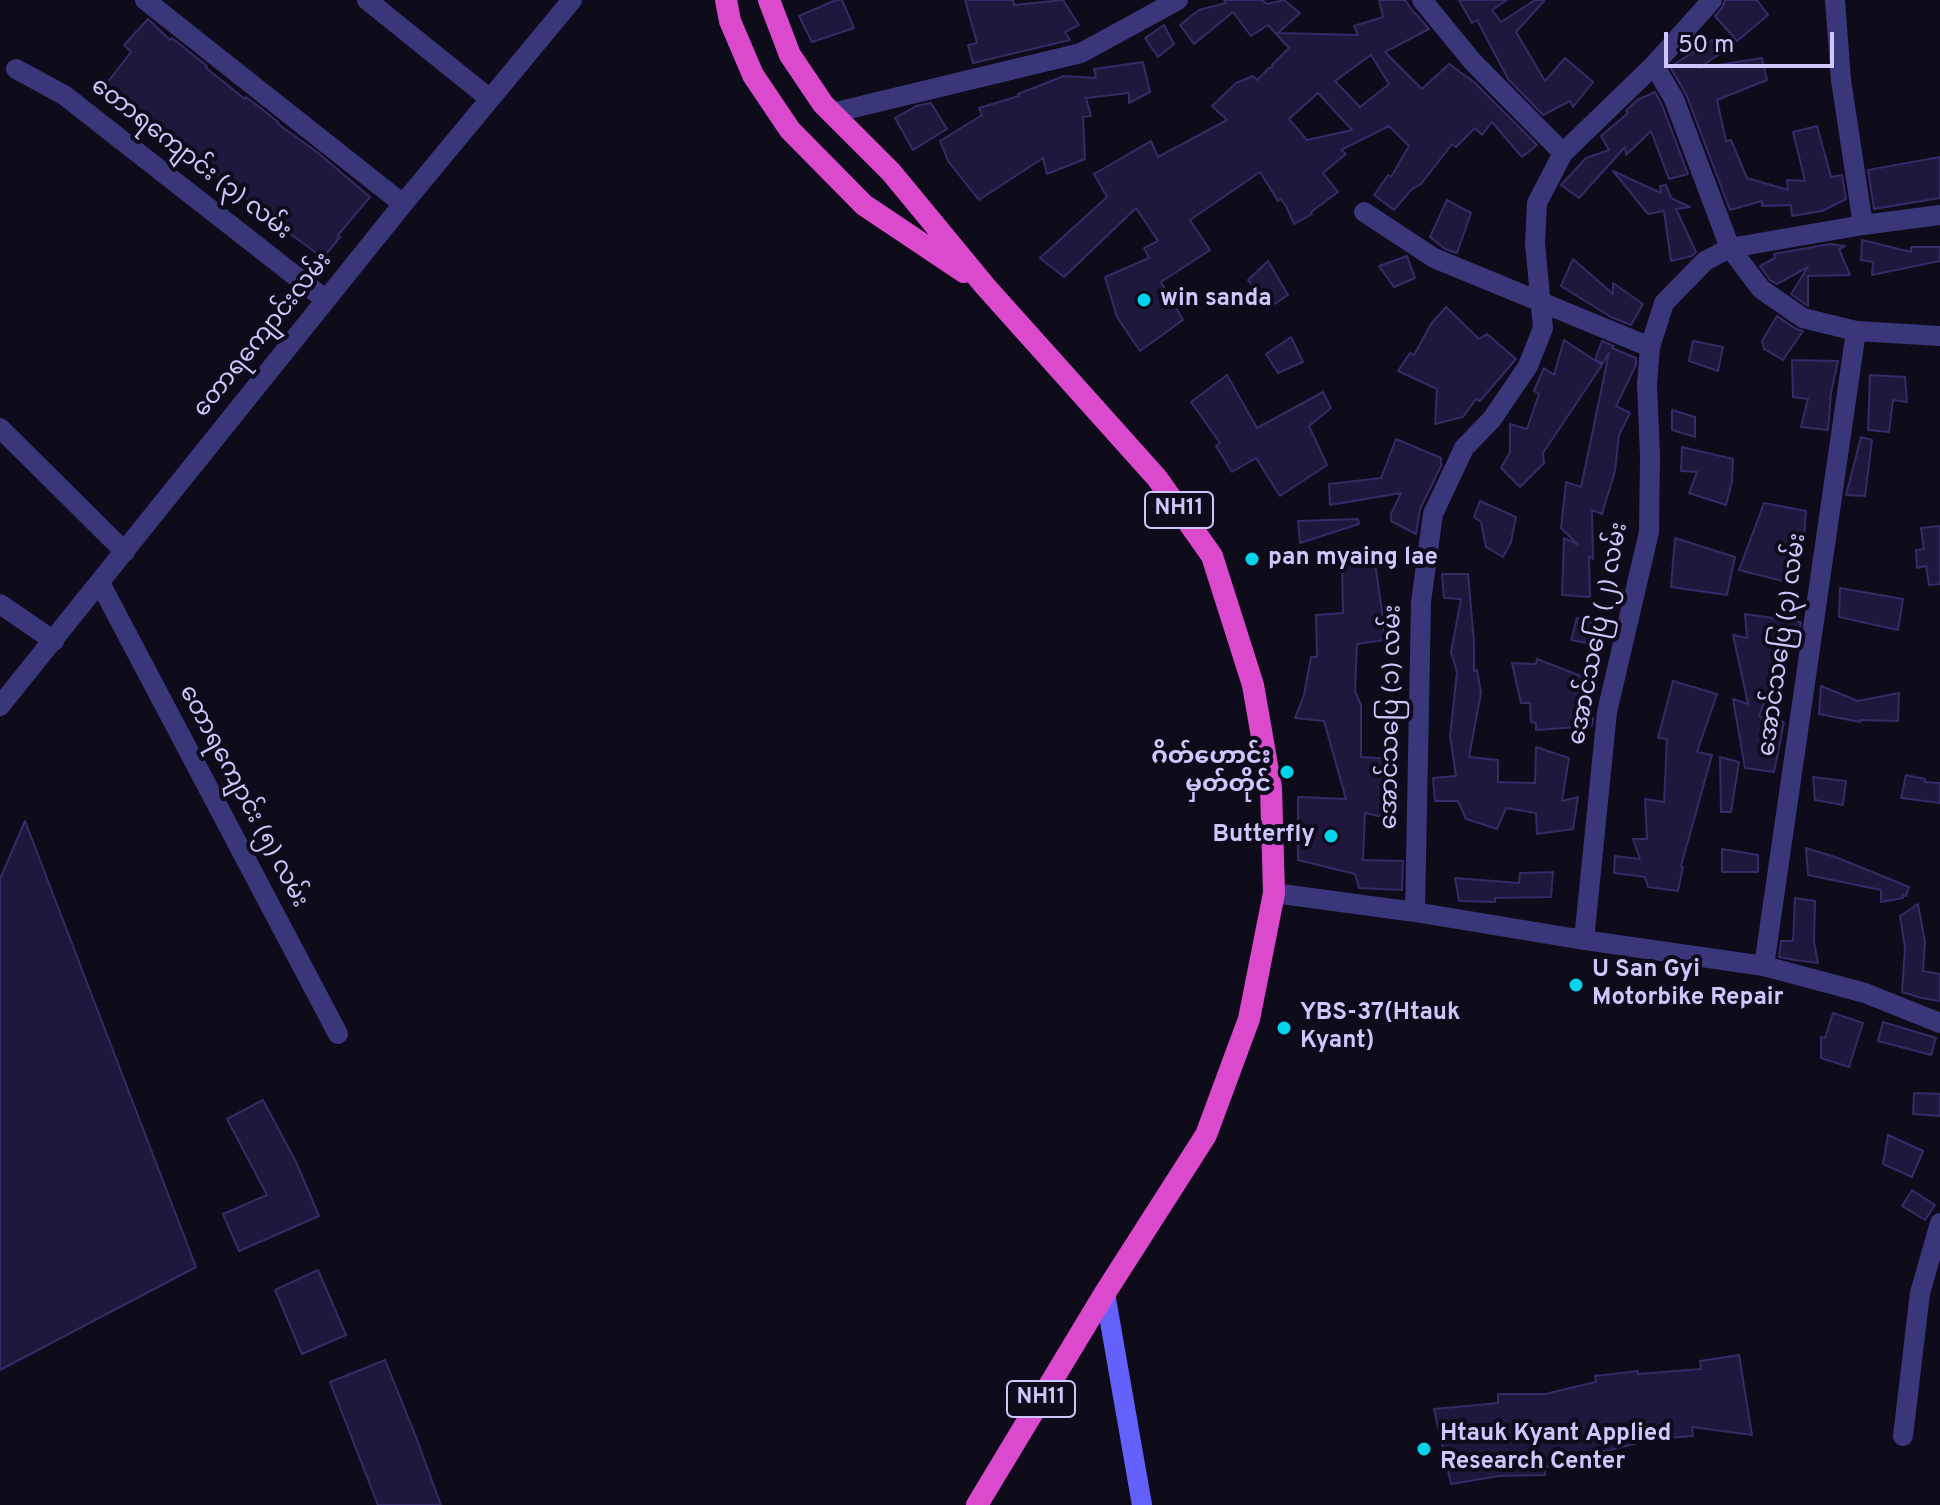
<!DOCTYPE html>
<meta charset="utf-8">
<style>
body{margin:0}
#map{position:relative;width:1940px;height:1505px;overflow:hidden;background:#0e0b1b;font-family:Overpass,sans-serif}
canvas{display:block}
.scale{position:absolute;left:1664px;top:32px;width:170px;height:36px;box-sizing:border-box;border:4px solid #cdc7fe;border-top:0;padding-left:10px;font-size:24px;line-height:28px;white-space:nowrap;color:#cdc7fe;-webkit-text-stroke:6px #0e0b1b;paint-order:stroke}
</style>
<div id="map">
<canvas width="1940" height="1505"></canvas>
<div class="scale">50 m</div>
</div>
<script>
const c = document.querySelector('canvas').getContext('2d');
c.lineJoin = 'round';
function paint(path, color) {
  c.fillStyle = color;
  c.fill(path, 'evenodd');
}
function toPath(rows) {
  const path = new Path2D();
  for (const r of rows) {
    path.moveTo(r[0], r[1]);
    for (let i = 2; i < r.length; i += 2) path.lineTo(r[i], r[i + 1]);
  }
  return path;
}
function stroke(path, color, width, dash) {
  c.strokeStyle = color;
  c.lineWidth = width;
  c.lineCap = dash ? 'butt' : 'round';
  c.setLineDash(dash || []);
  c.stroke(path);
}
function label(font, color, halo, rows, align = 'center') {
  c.font = font + ' Overpass,"Noto Sans Myanmar",sans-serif';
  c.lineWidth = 8;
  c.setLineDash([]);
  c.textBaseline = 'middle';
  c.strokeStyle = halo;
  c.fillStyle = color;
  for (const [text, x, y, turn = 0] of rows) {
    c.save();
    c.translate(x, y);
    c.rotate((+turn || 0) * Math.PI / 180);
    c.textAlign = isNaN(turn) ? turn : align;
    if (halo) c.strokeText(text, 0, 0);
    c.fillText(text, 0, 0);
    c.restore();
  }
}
const building = toPath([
 [836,0,842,0,854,28,812,42,799,16,836,0],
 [965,0,1013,0,1014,5,1063,0,1079,25,1065,32,1070,40,973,63,968,45,977,43,965,0],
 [1224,0,1262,0,1267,4,1284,0,1300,13,1278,33,1358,35,1354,26,1383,17,1379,0,1405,0,1415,14,1416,14,1429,29,1385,52,1422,89,1449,64,1474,82,1537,145,1522,157,1492,122,1482,135,1475,128,1456,147,1452,144,1421,184,1411,190,1394,210,1374,195,1388,175,1391,177,1409,146,1389,126,1341,150,1346,154,1323,173,1338,192,1311,212,1312,214,1294,224,1286,206,1281,199,1278,201,1260,172,1190,220,1210,250,1161,282,1183,320,1140,351,1117,317,1105,277,1149,258,1144,248,1158,241,1136,208,1064,277,1040,258,1107,197,1094,174,1151,141,1158,157,1227,120,1212,106,1236,83,1253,76,1257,80,1269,68,1273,67,1272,65,1289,48,1268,25,1251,36,1233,12,1194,44,1180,25,1199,10,1226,3,1224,0],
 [1371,55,1389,84,1360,107,1335,81,1371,55],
 [1318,93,1352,130,1307,140,1289,119,1318,93],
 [1459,0,1507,0,1492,10,1501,22,1535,0,1543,0,1544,1,1516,32,1545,81,1565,58,1593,82,1573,107,1570,101,1543,115,1508,79,1477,20,1472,23,1459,0],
 [1725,0,1757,0,1768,15,1737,41,1715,16,1722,8,1725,0],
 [148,19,170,40,172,38,207,66,206,68,245,99,246,97,262,109,279,123,278,124,317,152,370,197,338,235,340,237,323,258,285,230,289,225,253,198,250,201,190,154,188,157,158,132,153,138,140,126,142,124,100,92,131,52,124,45,148,19],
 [1164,25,1174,44,1158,57,1145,38,1164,25],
 [1712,40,1721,53,1699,68,1762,58,1767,80,1717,100,1726,141,1731,140,1747,178,1788,190,1787,180,1805,181,1793,132,1817,126,1831,177,1842,175,1846,199,1822,211,1792,216,1791,205,1762,206,1762,201,1730,210,1686,94,1670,67,1712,40],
 [1143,62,1150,92,1129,103,1129,93,1086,98,1091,116,1083,117,1085,159,1047,174,1043,158,979,200,948,161,940,141,982,115,979,108,1019,96,1018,94,1064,76,1096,78,1094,69,1143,62],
 [1655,92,1662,105,1688,174,1669,179,1651,131,1626,155,1625,147,1579,198,1561,185,1586,158,1609,150,1601,136,1628,113,1626,111,1637,100,1655,92],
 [931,103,947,129,913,150,895,118,916,106,931,103],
 [1940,157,1940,198,1874,209,1868,170,1940,157],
 [1613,171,1661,193,1660,186,1666,185,1671,198,1690,207,1676,209,1696,252,1692,256,1671,261,1664,211,1648,214,1613,171],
 [1447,200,1471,213,1457,253,1445,249,1430,237,1447,200],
 [1862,240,1911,252,1911,247,1940,247,1940,261,1872,275,1873,262,1861,260,1862,240],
 [1830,244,1845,246,1839,249,1850,275,1808,276,1808,306,1791,294,1808,267,1777,284,1770,280,1760,266,1775,258,1774,254,1830,244],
 [1407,256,1415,278,1394,287,1379,266,1407,256],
 [1573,259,1613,294,1613,283,1643,304,1631,325,1611,317,1561,286,1573,259],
 [1268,261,1288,295,1267,309,1248,280,1268,261],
 [1446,307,1479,339,1487,334,1516,359,1480,401,1476,399,1463,417,1435,424,1437,389,1398,371,1410,353,1414,355,1431,324,1446,307],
 [1777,316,1796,329,1803,331,1783,360,1764,349,1762,341,1777,316],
 [1291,337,1303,362,1278,373,1266,354,1291,337],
 [1564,340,1602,365,1543,453,1544,463,1520,487,1501,468,1510,452,1510,424,1527,429,1539,394,1534,391,1544,368,1554,375,1564,340],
 [1602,341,1614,346,1612,348,1636,358,1636,365,1616,406,1630,413,1619,435,1615,471,1602,514,1592,510,1593,559,1589,556,1590,597,1562,595,1564,538,1578,545,1561,528,1566,482,1581,487,1609,353,1603,363,1595,360,1602,341],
 [1693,341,1723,347,1718,371,1689,361,1693,341],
 [1792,360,1838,361,1831,393,1828,430,1801,427,1808,399,1793,397,1792,360],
 [1227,375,1257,428,1323,392,1331,408,1309,426,1327,465,1280,496,1256,458,1232,472,1216,446,1220,443,1191,402,1227,375],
 [1870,375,1905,377,1907,402,1893,400,1889,432,1868,430,1870,375],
 [1672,410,1695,417,1695,437,1672,430,1672,410],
 [1861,437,1872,440,1865,496,1846,495,1861,437],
 [1396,439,1441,458,1441,466,1420,509,1416,534,1391,521,1391,514,1401,493,1330,505,1329,484,1381,478,1396,439],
 [1682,447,1733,459,1732,481,1726,505,1689,493,1697,472,1681,471,1682,447],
 [1480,501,1516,517,1511,542,1503,557,1486,547,1481,522,1474,517,1480,501],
 [1764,503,1806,511,1803,548,1794,544,1787,582,1739,570,1764,503],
 [1358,519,1359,524,1300,543,1298,521,1358,519],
 [1940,526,1940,584,1929,585,1926,566,1917,568,1916,550,1924,549,1921,528,1940,526],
 [1675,538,1735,557,1727,595,1671,587,1675,538],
 [1374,556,1382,611,1384,640,1357,644,1355,691,1361,705,1361,757,1394,759,1392,781,1399,782,1395,820,1365,813,1363,860,1403,861,1402,890,1359,888,1355,874,1298,860,1298,797,1346,799,1324,721,1295,718,1304,695,1311,657,1317,657,1316,615,1343,613,1342,562,1374,556],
 [1442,574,1468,574,1474,642,1474,671,1477,670,1481,693,1469,757,1498,760,1498,782,1535,783,1536,747,1569,758,1562,801,1578,797,1573,829,1537,834,1536,813,1506,808,1497,829,1466,819,1458,801,1435,801,1433,778,1456,776,1450,736,1457,672,1451,652,1461,599,1444,598,1442,574],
 [1840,588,1903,599,1898,630,1839,617,1840,588],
 [1745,614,1801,622,1798,640,1789,639,1759,716,1784,722,1774,772,1745,768,1733,699,1748,704,1733,635,1747,638,1745,614],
 [1577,618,1594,623,1591,644,1571,640,1577,618],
 [1537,659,1591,680,1589,702,1593,719,1592,726,1536,730,1536,723,1531,722,1530,703,1521,703,1512,663,1536,664,1537,659],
 [1673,681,1717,694,1697,752,1712,755,1681,866,1683,867,1678,891,1648,887,1645,877,1614,873,1615,856,1640,859,1633,839,1647,839,1645,799,1664,802,1667,739,1658,738,1673,681],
 [1821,686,1858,701,1899,693,1898,721,1860,720,1860,722,1819,714,1821,686],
 [1720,757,1739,762,1731,812,1721,812,1720,757],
 [1906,775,1925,779,1925,782,1940,783,1940,803,1901,798,1906,775],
 [1813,777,1846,781,1843,805,1815,800,1813,777],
 [25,821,196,1267,0,1370,0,879,25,821],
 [1806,848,1838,858,1909,887,1906,896,1902,895,1903,898,1881,902,1881,890,1808,875,1806,848],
 [1722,849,1758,855,1758,872,1722,872,1722,849],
 [1553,872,1551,897,1495,898,1495,902,1459,901,1455,878,1519,883,1520,873,1553,872],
 [1795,898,1815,901,1814,942,1818,963,1794,960,1779,957,1781,941,1793,941,1795,898],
 [1918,904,1925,942,1923,971,1940,974,1940,1001,1922,998,1902,992,1905,948,1900,916,1918,904],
 [1833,1013,1863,1023,1849,1067,1821,1058,1821,1037,1825,1038,1833,1013],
 [1883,1022,1936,1038,1931,1055,1878,1041,1883,1022],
 [1914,1093,1940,1094,1940,1116,1913,1114,1914,1093],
 [263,1100,296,1162,319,1216,239,1251,223,1214,267,1195,227,1119,263,1100],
 [1888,1135,1923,1151,1912,1177,1883,1164,1888,1135],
 [1912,1190,1935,1205,1925,1220,1902,1206,1912,1190],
 [318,1270,346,1335,302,1354,275,1290,318,1270],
 [1739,1355,1752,1435,1692,1427,1693,1436,1653,1439,1545,1467,1545,1475,1499,1476,1451,1484,1434,1409,1498,1403,1498,1394,1545,1394,1596,1382,1595,1376,1638,1371,1638,1374,1701,1369,1700,1361,1739,1355],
 [385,1360,416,1437,441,1505,378,1505,330,1382,385,1360]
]);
const minor = toPath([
 [145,0,403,204],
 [367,0,490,99],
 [1422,0,1473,62,1563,153],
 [1835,0,1841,80,1863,225],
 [1654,65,1674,99,1730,248,1761,289,1803,318,1856,331,1940,336],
 [16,69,64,95,326,300],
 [832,113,1081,53,1178,0],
 [1364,212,1434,258,1650,347],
 [0,428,125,552],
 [100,583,338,1034],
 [0,604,54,641],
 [0,706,403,204,572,0],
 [1274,893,1415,912,1584,940,1764,966,1865,993,1940,1023],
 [1415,912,1421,602,1433,514,1464,448,1492,419,1528,366,1543,328,1535,243,1537,203,1563,153,1654,65,1712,0],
 [1584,940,1607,712,1649,532,1650,455,1647,384,1650,347,1664,303,1705,261,1730,248,1863,225,1940,215],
 [1764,966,1856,331],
 [1903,1436,1920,1293,1940,1223]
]);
const secondary = toPath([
 [1105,1293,1142,1505]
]);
const trunk = toPath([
 [726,0,730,21,753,75,790,130,864,205,964,272],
 [769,0,790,55,823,104,891,172,985,286,1157,478,1212,556,1253,685,1271,788,1274,893,1249,1019,1206,1135,1105,1293,977,1505]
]);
const markers = [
 [1144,300,8,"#05d5ec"],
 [1252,559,8,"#05d5ec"],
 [1287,772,8,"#05d5ec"],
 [1331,836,8,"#05d5ec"],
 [1576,985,8,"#05d5ec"],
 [1284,1028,8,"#05d5ec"],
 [1424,1449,8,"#05d5ec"]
];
const shields = [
 [1179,510,68],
 [1041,1399,68]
];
const shieldNames = [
 ["NH11",1179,510],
 ["NH11",1041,1399]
];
const streetNames = [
 ["တောရကျောင်း (၃) လမ်း",190,160,38],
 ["တောရကျောင်းလမ်း",264,336,-51],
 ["အောင်သပြေ (၂) လမ်း",1600,634,-79],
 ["အောင်သပြေ (၃) လမ်း",1784,645,-82],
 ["အောင်သပြေ (၁) လမ်း",1393,717,-89],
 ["တောရကျောင်း (၅) လမ်း",242,797,62]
];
const poiNames = [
 ["win sanda",1160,300],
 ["pan myaing lae",1268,559],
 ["ဂိတ်ဟောင်း",1271,758,"right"],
 ["မှတ်တိုင်",1271,786,"right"],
 ["Butterfly",1315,836,"right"],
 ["U San Gyi",1592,971],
 ["Motorbike Repair",1592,999],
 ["YBS-37(Htauk",1300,1014],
 ["Kyant)",1300,1042],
 ["Htauk Kyant Applied",1440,1435],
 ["Research Center",1440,1463]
];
paint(building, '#1f183c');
stroke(building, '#362a67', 2);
stroke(minor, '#39377a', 20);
stroke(secondary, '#6360fc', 20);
stroke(trunk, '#db4acc', 22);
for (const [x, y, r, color] of markers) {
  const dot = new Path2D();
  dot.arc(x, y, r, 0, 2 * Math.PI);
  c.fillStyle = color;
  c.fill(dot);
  stroke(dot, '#0e0b1b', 3);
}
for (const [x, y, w] of shields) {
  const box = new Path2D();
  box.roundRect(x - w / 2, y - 18, w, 36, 6);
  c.fillStyle = '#0e0b1b';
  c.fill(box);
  stroke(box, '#cdc7fe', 2);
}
label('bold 22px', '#cdc7fe', null, shieldNames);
label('24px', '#cdc7fe', '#0e0b1b', streetNames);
label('bold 24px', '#cdc7fe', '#0e0b1b', poiNames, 'left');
</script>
